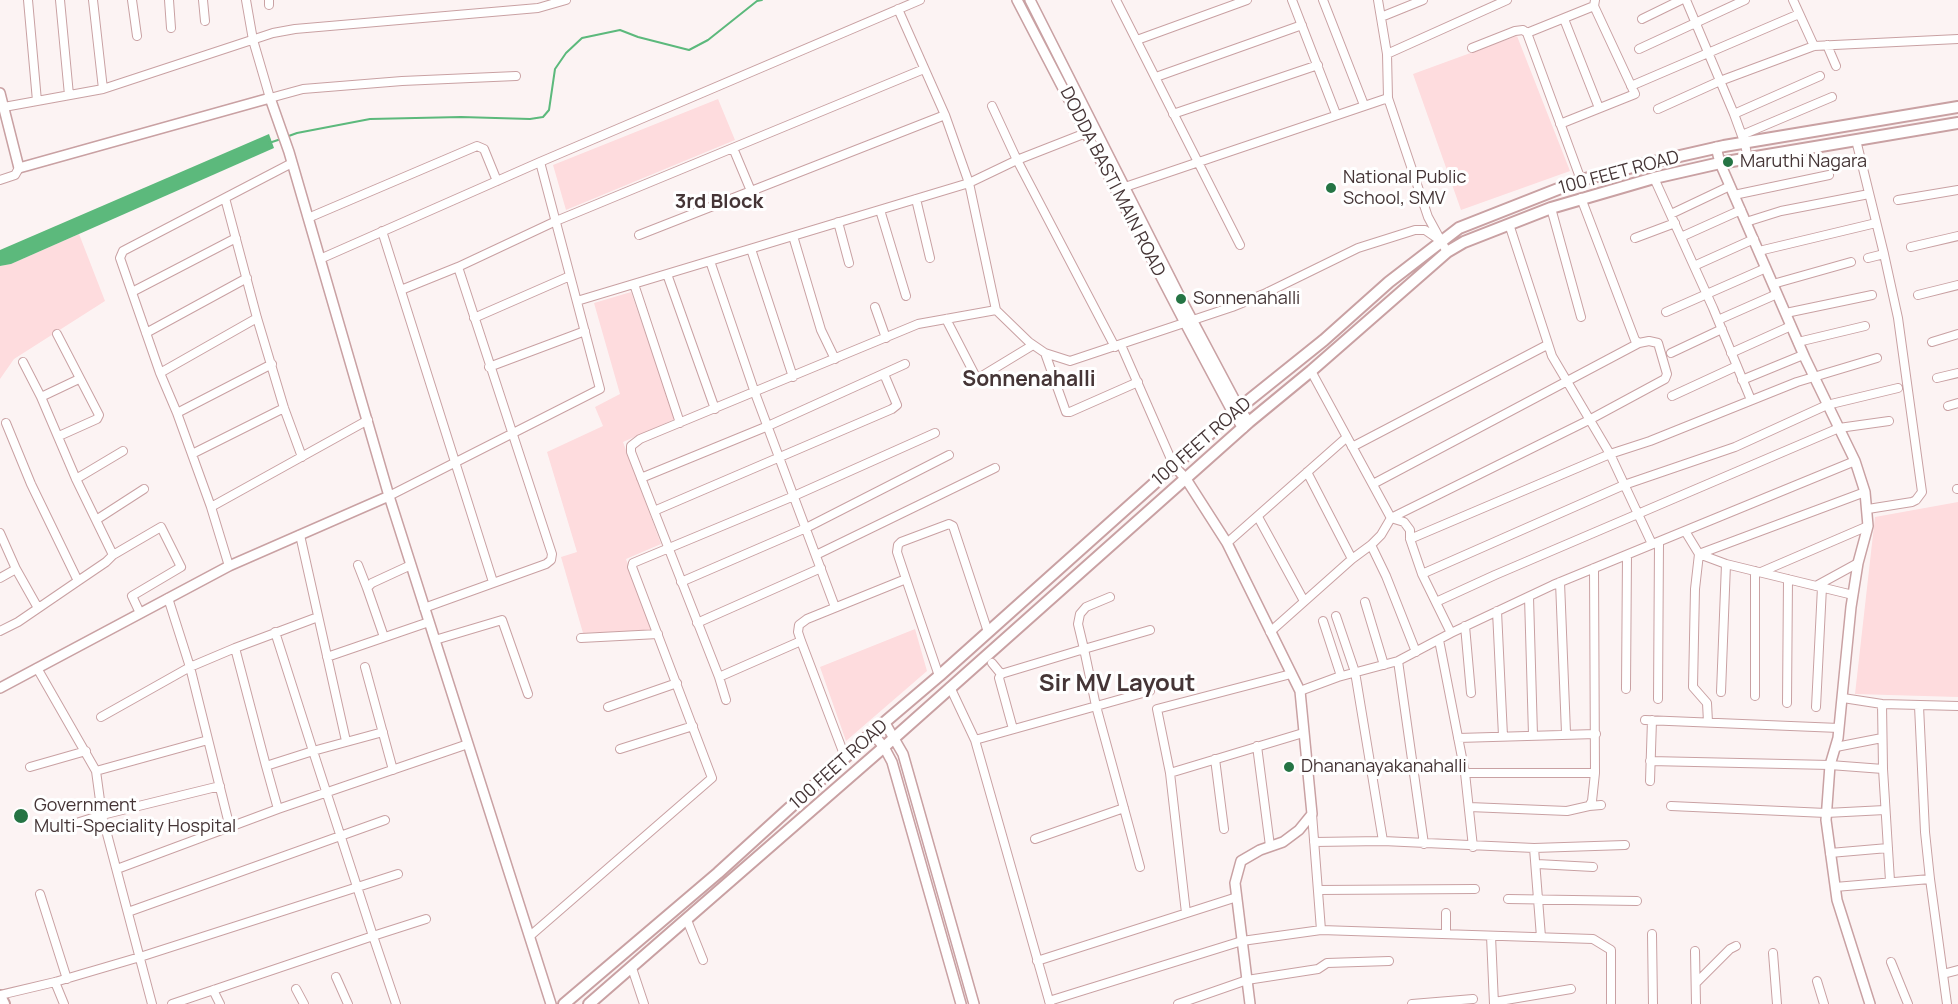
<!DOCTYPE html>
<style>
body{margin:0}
canvas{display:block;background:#fcf3f3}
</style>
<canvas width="1958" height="1004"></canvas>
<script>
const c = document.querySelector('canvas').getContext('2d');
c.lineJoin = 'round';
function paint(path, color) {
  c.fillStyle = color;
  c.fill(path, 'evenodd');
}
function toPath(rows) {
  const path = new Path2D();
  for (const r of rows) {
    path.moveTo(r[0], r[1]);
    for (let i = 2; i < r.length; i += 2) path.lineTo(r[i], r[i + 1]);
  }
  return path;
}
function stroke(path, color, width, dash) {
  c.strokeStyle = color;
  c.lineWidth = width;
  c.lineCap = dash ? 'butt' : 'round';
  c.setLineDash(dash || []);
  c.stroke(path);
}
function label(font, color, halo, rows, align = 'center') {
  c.font = font + ' Manrope,sans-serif';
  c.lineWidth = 6;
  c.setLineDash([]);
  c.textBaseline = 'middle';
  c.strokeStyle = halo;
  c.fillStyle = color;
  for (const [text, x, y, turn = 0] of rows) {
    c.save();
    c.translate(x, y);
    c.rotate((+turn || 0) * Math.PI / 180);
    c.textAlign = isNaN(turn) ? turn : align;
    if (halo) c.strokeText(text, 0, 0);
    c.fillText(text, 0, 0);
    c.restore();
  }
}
const green = toPath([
 [1517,36,1570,171,1461,210,1413,74],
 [718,99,735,140,566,210,553,165],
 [79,234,105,301,14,359,0,379,0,266,11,264],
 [631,292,675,419,623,442,661,544,626,559,653,630,583,633,561,557,577,552,547,452,603,426,595,407,620,394,594,303],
 [1958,502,1958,697,1855,694,1875,517],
 [915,629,927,671,846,741,820,667]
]);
const water = toPath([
 [269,134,274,148,11,264,0,266,0,250]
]);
const stream = toPath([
 [286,137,297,133,370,119,461,117,530,119,543,117,549,110,555,69,566,53,582,38,620,30,638,37,689,50,708,40,757,1,762,0],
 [269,143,281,139]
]);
const minor = toPath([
 [28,0,37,101],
 [60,0,69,95],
 [93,0,103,89],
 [132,0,137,36],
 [169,0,171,28],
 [203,0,205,21],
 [246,0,253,40,270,98,303,89,402,81,516,76],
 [269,0,269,5],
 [1116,0,1240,245],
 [1292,0,1336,114],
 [1323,0,1364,105],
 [1378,0,1387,54,1388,98,1428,217,1447,252],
 [1686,0,1734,114,1745,144,1748,159],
 [1793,0,1814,46],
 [898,9,945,115,969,183,1017,160,1091,131],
 [1381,17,1423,0],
 [1564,19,1599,108],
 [1642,19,1681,0],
 [1137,40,1247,0],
 [1827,45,1836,66],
 [1472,48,1515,31,1523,30,1527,33],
 [1639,49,1745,0],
 [1387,54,1507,0],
 [1156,77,1302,25],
 [1631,86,1799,14],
 [992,106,1017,160,1115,347],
 [4,107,103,89,273,33,295,29,538,8,566,0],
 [1658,109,1720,81,1814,46,1958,39],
 [1173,114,1318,65],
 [1734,114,1820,76],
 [1560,124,1635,94,1594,6],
 [1742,135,1832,97],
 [1856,140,1884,254,1898,318,1922,492,1916,500,1912,502,1868,509],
 [733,148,751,191],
 [1654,178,1713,308,1751,400],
 [0,180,15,175,19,168],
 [1581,180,1527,33,1594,6,1595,0],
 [1125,187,1388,98],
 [1734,195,1829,175],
 [225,198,257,318,284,408,302,457],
 [916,199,930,258],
 [1898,200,1958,190],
 [1551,208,1581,317],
 [880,210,906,296],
 [1671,214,1730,186],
 [308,218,477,146,484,149,497,181],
 [838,222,849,263],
 [1746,222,1781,211,1869,194],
 [1509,224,1552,356,1610,454,1652,544],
 [382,231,493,582],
 [639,235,945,115],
 [793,236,821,330,835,359],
 [1681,237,1741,210],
 [1635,238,1675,223],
 [1911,247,1958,236],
 [751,249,793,377],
 [1759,251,1876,223],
 [1868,258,1884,254],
 [320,259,540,162,920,0],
 [710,261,755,393,835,607],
 [1694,266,1754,239],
 [667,274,715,409],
 [634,284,680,423],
 [1773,284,1851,262],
 [401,290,458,267,556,221,924,69],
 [132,292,236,238],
 [1918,295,1958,285],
 [577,301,969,183,996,310,1029,342,1045,353,1070,361,1232,307,1264,294,1358,248,1415,230,1425,230,1441,241],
 [875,307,886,338],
 [1666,312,1766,268],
 [1786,313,1872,295],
 [474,318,570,276],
 [946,319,977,379,1033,345],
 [1718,320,1777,294],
 [146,333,247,278],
 [57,334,99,415,97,419,59,436],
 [1798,342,1865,326],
 [1932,342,1958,334],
 [1121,345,1174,466],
 [1045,353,1066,412,1070,412,1138,382],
 [1671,353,1722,329],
 [1731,353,1791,326],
 [23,362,41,397],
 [489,367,585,331],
 [1311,371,1391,518,1404,522,1410,530,1410,539,1422,574,1451,633],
 [160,373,257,318],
 [1937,378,1958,373],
 [79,379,41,397,76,479,113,555],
 [1742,380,1803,355],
 [1672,396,1737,366],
 [1948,406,1958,403],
 [177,413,272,364],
 [6,423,31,484,78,581],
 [1352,447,1547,345],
 [192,454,284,408],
 [1307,472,1352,559],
 [641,478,768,426,905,364],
 [76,479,123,451],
 [1373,484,1639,343],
 [1957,489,1958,489],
 [389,496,600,389,540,162],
 [211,507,368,420],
 [654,511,892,409,897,405,884,374],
 [1258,517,1304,601],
 [96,520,144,489],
 [1685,531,1699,554,1726,564,1853,595],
 [0,533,16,569,38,608],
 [300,535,346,741],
 [1410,539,1610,454,1650,441,1797,382,1877,358],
 [1227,543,1347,437],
 [1371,545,1386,576,1416,652],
 [816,555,995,468],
 [358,565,367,588],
 [229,566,211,507,177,413,160,373,120,258,123,251,292,163],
 [1755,571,1755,696],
 [1761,572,1868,526],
 [1422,574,1624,485,1735,447,1827,405,1898,388],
 [0,578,16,569],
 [906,579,897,552,898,545,901,542,949,524,953,526,988,632],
 [681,582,806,528,949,455],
 [1560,582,1566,733],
 [1816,586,1858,563],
 [1529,597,1533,735],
 [168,598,190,667,235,648,266,766,313,751,373,936,172,1004],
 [1365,602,1384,665],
 [1436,602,1495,575,1839,428,1889,421],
 [424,608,546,564,551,560,552,554,458,267],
 [1497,611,1503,736],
 [1336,616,1355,672,1383,841],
 [1323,621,1341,676],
 [697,623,821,568],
 [1465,626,1471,693],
 [0,631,18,622,78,581,106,562,113,555,161,527,181,567,132,596,140,613],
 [275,632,313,751,383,732],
 [1270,632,1352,559,1371,545,1381,535,1391,518,1589,420,1665,379,1667,374,1658,343,1649,341,1639,343,1635,340,1581,198],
 [384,637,367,588,372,583,411,565],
 [581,638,658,634],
 [435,640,502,620,528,694],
 [1439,640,1465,773,1473,847],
 [801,641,719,677,654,511,631,452,631,446,640,439,918,324,996,310],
 [235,648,318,617],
 [327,657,429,622],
 [1398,661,1424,844],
 [992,663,1001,674],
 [365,667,393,770],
 [37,668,96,771,102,815,152,1004],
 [719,677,726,700],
 [950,687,975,740,1050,1004],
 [1626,689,1627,555],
 [1300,691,1338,677,1398,661,1451,633,1553,585,1855,461],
 [1721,692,1726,564],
 [1843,698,1882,704,1958,706],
 [1658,699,1659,543],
 [1787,703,1788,579],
 [1882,704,1883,769,1890,881],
 [1919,706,1925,832,1930,879],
 [608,707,677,683],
 [1816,707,1822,587],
 [101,717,190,667,230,828],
 [1645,720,1839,728],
 [1708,722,1707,703,1693,687,1695,589,1699,554,1865,492],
 [1013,729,999,678,1001,674,1084,649,1078,624,1080,614,1086,607,1110,597],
 [1458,738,1596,734],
 [975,740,1150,691],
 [1257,746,1270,846],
 [1836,747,1882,738],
 [620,749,693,726],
 [845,757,801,641,798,632,799,625,807,619,906,579,939,676],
 [1215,759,1224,829],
 [1650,761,1830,765,1883,769],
 [266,766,278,809],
 [30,767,86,751],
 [96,771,208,740],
 [1170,773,1303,733],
 [1465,773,1595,773],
 [1650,781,1652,720],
 [1589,806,1592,801,1595,773,1594,568],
 [1671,806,1826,813,1885,810],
 [1469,807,1567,811,1589,806,1601,805],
 [1312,814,1321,930,1593,939,1611,950,1611,1004],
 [57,829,102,815,220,786],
 [1035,839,1124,808],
 [1314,842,1383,841,1534,848,1625,845],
 [1534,848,1541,937],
 [1830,853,1888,848],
 [1537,864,1593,867],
 [1140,867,1096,706,1084,649,1150,630],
 [117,869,278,809,468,744],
 [1835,887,1930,879,1947,1004],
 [1318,890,1475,889],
 [40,894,67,979],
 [1508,899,1637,901],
 [128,912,385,820],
 [1186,913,1170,773,1157,709,1291,674],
 [687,920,703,960],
 [1446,934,1446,913],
 [1652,934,1653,1004],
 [530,936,712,778,632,567,633,563,794,496,935,433],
 [1491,936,1494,1004],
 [1695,951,1696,1004],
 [1773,953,1777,1004],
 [1037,961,1237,897],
 [1891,962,1908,1004],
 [632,968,644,1004],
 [1943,974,1958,970],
 [336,977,348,1004],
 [1817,981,1824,1004],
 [55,982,64,1004],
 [1696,983,1730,949,1736,946],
 [296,989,304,1004],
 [213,990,220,1004],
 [0,995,55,982,140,957,398,874],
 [1049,1001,1242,941,1321,930],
 [1494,1002,1571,989],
 [396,1004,373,936,426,919],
 [1178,1004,1247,980,1318,969,1327,963,1389,961],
 [1412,1004,1473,999]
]);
const tertiary = toPath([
 [1017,0,1185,323,1233,413,1243,428],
 [1030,0,1181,299,1239,408,1249,422],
 [0,93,19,168,270,98,289,152,389,496,229,566,0,688],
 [1716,147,1720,163,1805,358,1855,461,1865,492,1868,526,1858,563,1851,607,1838,738,1830,765,1826,820,1837,900,1870,1004],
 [1174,466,1186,479,1227,543,1300,691,1312,814,1299,830,1283,842,1260,850,1241,861,1235,883,1250,1004],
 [389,496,551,1004],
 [885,723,903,754,974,1004],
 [872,733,884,747,892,762,961,1004]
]);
const secondary = toPath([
 [0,996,4,1004],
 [564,1004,718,873,872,733,939,676,1233,413,1324,340,1389,282,1459,228,1581,180,1649,163,1724,146,1958,107],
 [589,1004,884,747,1249,422,1311,371,1447,252,1464,242,1551,208,1654,178,1720,163,1958,123]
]);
const markers = [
 [1728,162,6,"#257444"],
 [1331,188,6,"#257444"],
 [1181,299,6,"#257444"],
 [1289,767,6,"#257444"],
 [21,816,8,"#257444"]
];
const poiNames = [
 ["Maruthi Nagara",1740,162],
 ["National Public",1343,178],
 ["School, SMV",1343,199],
 ["Sonnenahalli",1193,299],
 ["Dhananayakanahalli",1301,767],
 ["Government",34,806],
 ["Multi-Speciality Hospital",34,827]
];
const streetNames = [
 ["100 FEET ROAD",1619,173,-15],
 ["DODDA BASTI MAIN ROAD",1112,182,63],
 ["100 FEET ROAD",1202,442,-41],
 ["100 FEET ROAD",839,765,-42]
];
const neighbourhoodNames = [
 ["3rd Block",719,202]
];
const quarterNames = [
 ["Sonnenahalli",1029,380]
];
const districtNames = [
 ["Sir MV Layout",1117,684]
];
paint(green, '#fedcde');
paint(water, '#5cb97c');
stroke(stream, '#5cb97c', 2);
stroke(minor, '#c9a1a3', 10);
stroke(tertiary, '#c9a1a3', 12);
stroke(secondary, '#c9a1a3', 14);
stroke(minor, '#fff', 8);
stroke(tertiary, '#fff', 9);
stroke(secondary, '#fff', 10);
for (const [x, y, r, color] of markers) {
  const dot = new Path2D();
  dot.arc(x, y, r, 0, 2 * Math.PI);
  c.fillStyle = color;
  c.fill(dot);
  stroke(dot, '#fff', 2);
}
label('18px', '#453536', '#fff', poiNames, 'left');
label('18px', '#453536', '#fff', streetNames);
label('bold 20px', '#453536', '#fff', neighbourhoodNames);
label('bold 21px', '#453536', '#fff', quarterNames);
label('bold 24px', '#453536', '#fff', districtNames);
</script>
